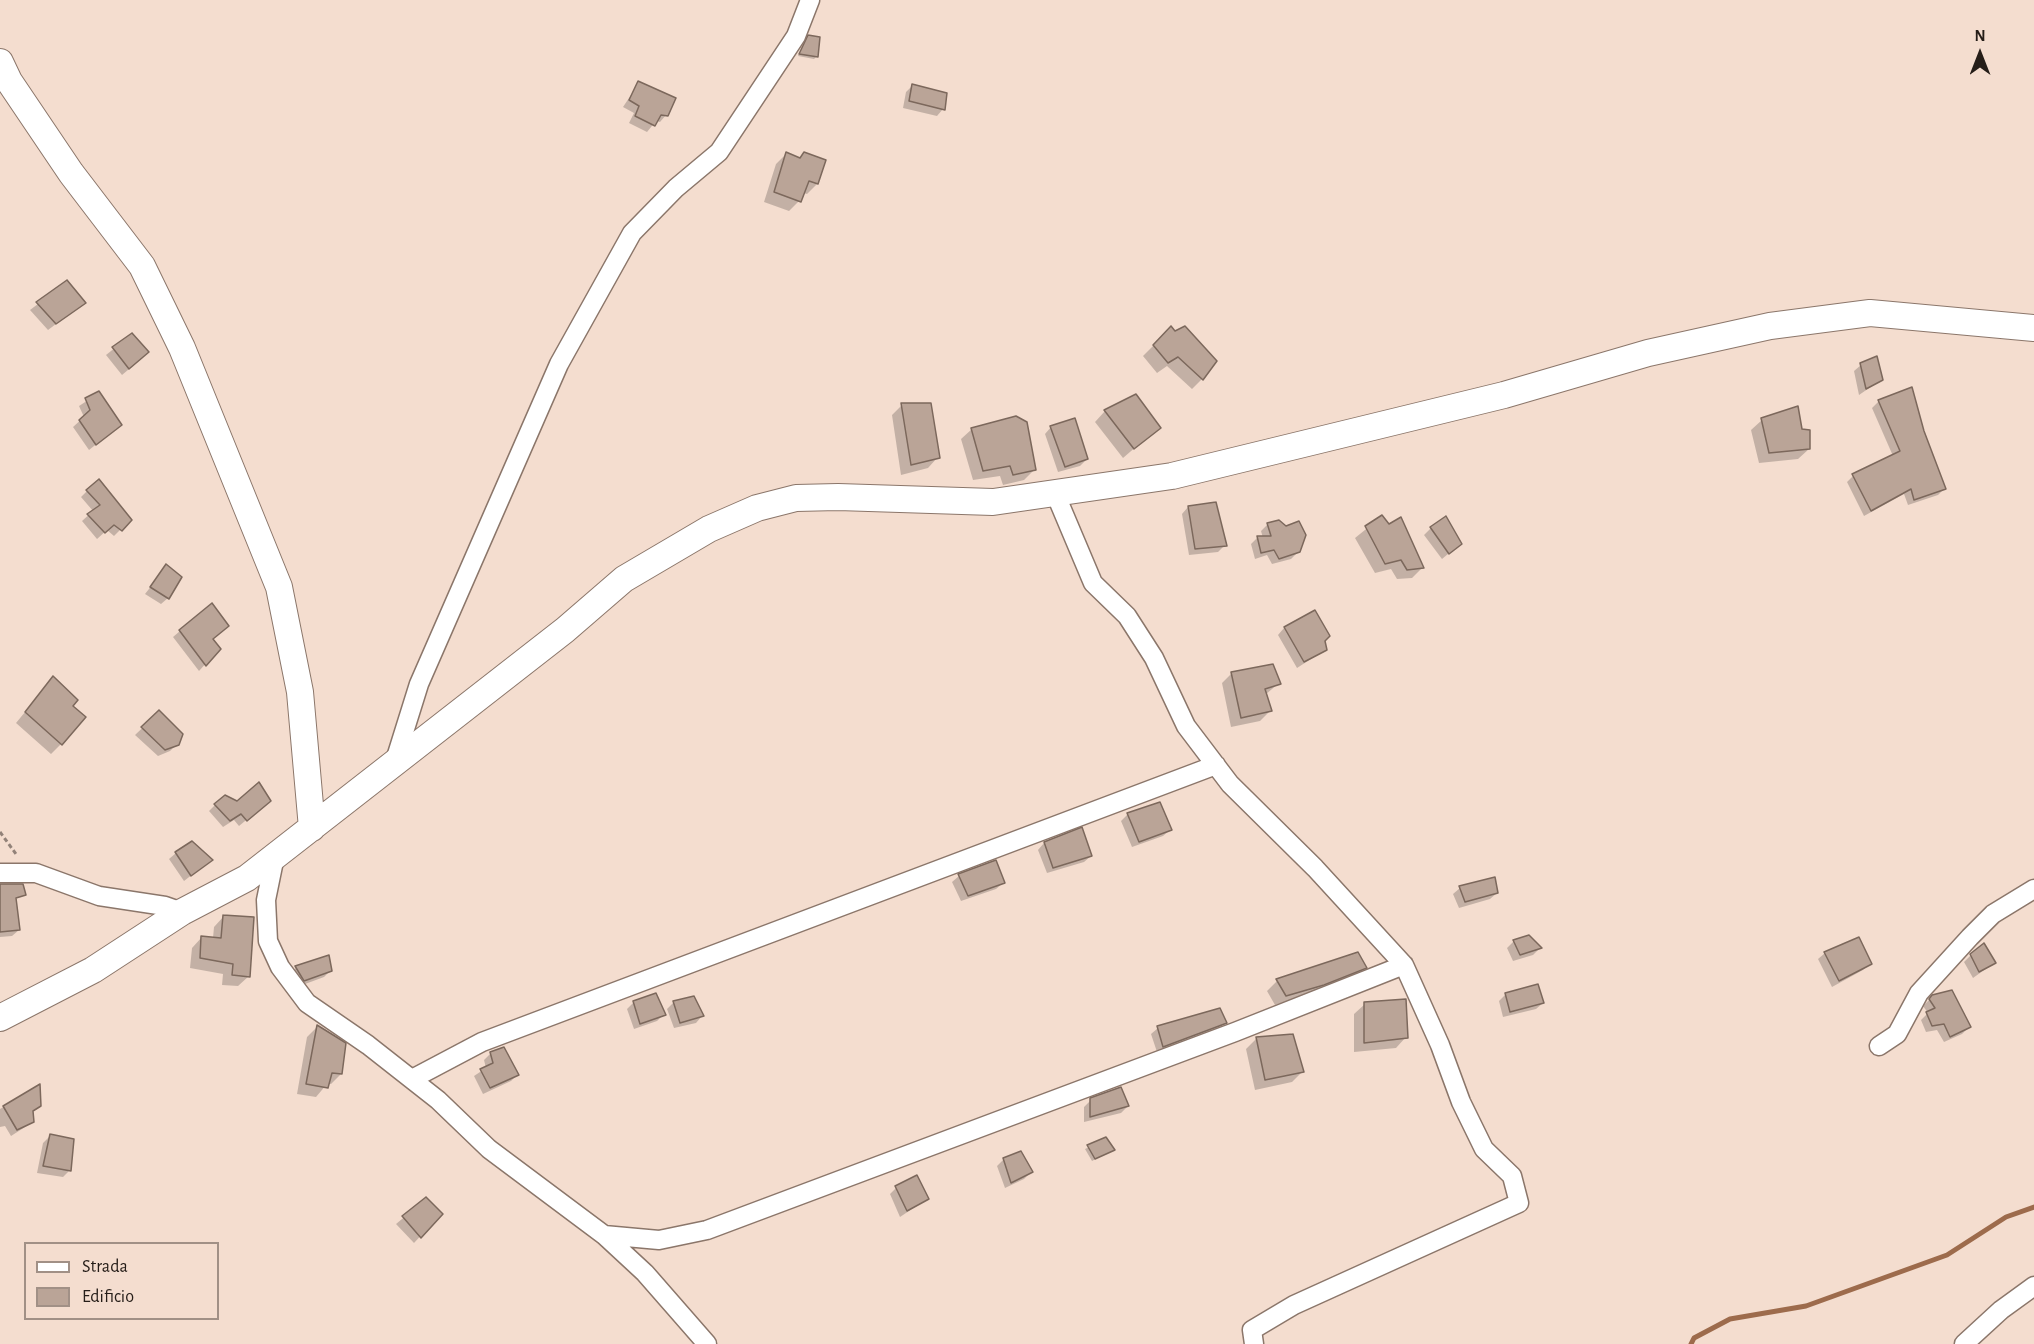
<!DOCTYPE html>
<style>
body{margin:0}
#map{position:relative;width:2034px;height:1344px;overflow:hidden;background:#f4ddcf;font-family:"Alegreya Sans",sans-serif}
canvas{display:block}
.legend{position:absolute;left:24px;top:1242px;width:195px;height:78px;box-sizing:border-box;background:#f4ddcf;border:2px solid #a19086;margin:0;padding:8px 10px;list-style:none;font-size:18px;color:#251d18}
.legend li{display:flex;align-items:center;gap:12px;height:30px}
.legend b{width:30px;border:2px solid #a19086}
.north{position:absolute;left:1950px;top:24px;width:60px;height:60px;-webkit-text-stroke:4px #f4ddcf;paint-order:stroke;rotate:0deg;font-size:16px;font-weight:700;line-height:24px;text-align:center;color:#251d18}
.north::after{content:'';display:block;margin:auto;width:21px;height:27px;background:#251d18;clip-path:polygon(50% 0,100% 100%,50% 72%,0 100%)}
</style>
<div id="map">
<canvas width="2034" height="1344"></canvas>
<ul class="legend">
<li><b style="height:8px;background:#fff"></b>Strada</li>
<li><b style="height:16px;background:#baa497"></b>Edificio</li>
</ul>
<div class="north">N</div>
</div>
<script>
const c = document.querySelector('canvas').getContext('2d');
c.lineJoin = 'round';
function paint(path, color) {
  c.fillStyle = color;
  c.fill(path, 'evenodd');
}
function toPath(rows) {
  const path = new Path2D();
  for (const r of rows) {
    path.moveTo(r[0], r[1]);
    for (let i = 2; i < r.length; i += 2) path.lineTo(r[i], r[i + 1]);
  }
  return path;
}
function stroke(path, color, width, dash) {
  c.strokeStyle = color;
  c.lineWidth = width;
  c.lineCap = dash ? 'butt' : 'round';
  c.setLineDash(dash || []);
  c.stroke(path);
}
const shadow = toPath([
 [806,40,817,56,814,59,798,56],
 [639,83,666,115,660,122,656,121,647,132,629,123,634,113,623,107],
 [913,85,943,109,937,116,903,108,906,92],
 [804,153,817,184,807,194,803,193,799,201,789,211,764,202,776,164,786,154,799,159],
 [67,282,84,303,48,330,30,310],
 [1171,328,1202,379,1192,389,1167,366,1157,373,1143,356],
 [131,335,141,359,122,375,106,355],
 [1861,365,1881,380,1859,395,1854,371],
 [99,393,113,431,89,450,73,427,84,417,79,406],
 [1136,396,1159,427,1123,458,1095,422,1105,411],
 [1879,401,1923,431,1945,488,1938,495,1908,505,1904,494,1864,516,1847,482,1853,476,1893,456,1872,408],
 [902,405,938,457,928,468,901,475,892,415],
 [1762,420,1809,449,1798,459,1759,463,1751,430],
 [1051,427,1087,459,1080,466,1058,472,1045,434],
 [972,429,1034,470,1024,480,1003,485,1000,476,973,480,961,439],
 [87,491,130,520,114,536,107,530,97,539,82,521,93,511,81,497],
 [1188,507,1225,545,1218,552,1189,555,1182,514],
 [1381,517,1422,568,1412,578,1397,579,1391,569,1375,573,1355,538],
 [1268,524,1298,552,1291,559,1272,564,1267,555,1255,559,1251,544,1257,538,1263,538,1261,531],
 [1431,528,1460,544,1442,559,1424,535],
 [167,566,168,598,161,604,145,594],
 [1315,612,1325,650,1297,668,1278,635,1284,628],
 [180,631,211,640,219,649,199,671,173,637],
 [1232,673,1279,683,1265,695,1270,711,1260,721,1231,727,1222,683],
 [53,678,71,707,61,744,51,754,16,723],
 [159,712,177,744,170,751,158,756,135,735],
 [238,803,262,807,239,826,234,820,223,827,209,811,215,805],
 [1159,804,1170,830,1163,836,1132,847,1121,821,1127,815],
 [1044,843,1091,856,1084,862,1047,873,1038,850],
 [176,853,211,860,184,881,169,859],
 [959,876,1003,883,996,889,961,901,952,882],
 [1494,879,1497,893,1490,899,1459,908,1453,894,1460,888],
 [0,914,19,930,12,936,0,937],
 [224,916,249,976,238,986,222,985,223,974,190,968,192,948,202,937,213,938,214,927],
 [1514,941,1540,948,1533,955,1513,961,1507,948],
 [1357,953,1365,967,1355,978,1275,1005,1267,991,1277,981],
 [1825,953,1870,963,1863,970,1832,987,1818,959],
 [1971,955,1994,963,1973,978,1964,962],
 [328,957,330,971,324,977,297,987,289,974,296,968],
 [1506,994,1543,1003,1536,1009,1503,1017,1499,1001],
 [1933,996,1969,1027,1962,1034,1944,1042,1937,1030,1926,1032,1921,1020,1928,1013,1923,1006],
 [694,997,702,1016,696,1023,674,1028,667,1009,673,1003],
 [634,1002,664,1014,657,1021,634,1029,627,1009],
 [1365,1004,1406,1037,1396,1048,1354,1052,1354,1014],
 [1225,1023,1218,1029,1157,1052,1151,1034,1158,1028],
 [317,1027,341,1074,331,1084,327,1084,316,1097,297,1094,307,1037],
 [1292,1035,1302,1072,1292,1082,1255,1090,1246,1049,1256,1039],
 [491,1053,517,1075,511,1081,483,1094,474,1076,486,1068,484,1060],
 [39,1086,39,1105,32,1113,33,1122,11,1136,5,1126,0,1127,0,1109],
 [1091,1100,1128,1106,1121,1113,1084,1122,1084,1107],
 [50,1136,72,1140,69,1171,63,1177,37,1173,43,1143],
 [1106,1139,1113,1150,1092,1161,1085,1149],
 [1004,1159,1031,1172,1024,1179,1005,1188,997,1166],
 [896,1188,927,1199,900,1217,890,1194],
 [426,1199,441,1214,414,1243,396,1224]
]);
const stream = toPath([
 [1691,1344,1694,1338,1730,1319,1806,1306,1947,1255,2006,1217,2034,1207]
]);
const building = toPath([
 [808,35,820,37,818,57,799,54,808,35],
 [638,81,676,98,668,116,661,115,655,126,635,116,639,106,629,100,638,81],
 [912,84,947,93,945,110,909,101,912,84],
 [786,152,800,158,804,152,826,160,818,184,809,181,801,202,774,192,786,152],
 [67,280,86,303,56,324,36,302,67,280],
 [1171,326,1175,331,1185,326,1217,361,1203,380,1178,357,1168,363,1153,345,1171,326],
 [132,333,149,352,129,369,112,347,132,333],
 [1877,356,1883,380,1866,389,1860,363,1877,356],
 [1912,387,1924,431,1946,489,1914,500,1911,489,1871,511,1852,474,1900,451,1878,400,1912,387],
 [99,391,122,425,96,445,79,420,90,410,85,398,99,391],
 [1136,394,1161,428,1134,449,1104,410,1136,394],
 [901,403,931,403,940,458,911,465,901,403],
 [1798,406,1802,429,1810,430,1810,449,1769,453,1761,418,1798,406],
 [1016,416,1027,422,1036,470,1013,475,1010,466,983,471,971,428,1016,416],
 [1075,418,1088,459,1065,467,1050,426,1075,418],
 [99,479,132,520,122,531,114,525,105,533,87,514,100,505,86,490,99,479],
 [1216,502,1227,546,1195,549,1188,506,1216,502],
 [1382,515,1389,524,1401,517,1424,568,1407,570,1401,560,1385,564,1365,526,1382,515],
 [1446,516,1462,544,1449,554,1430,527,1446,516],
 [1279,520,1286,526,1299,521,1306,535,1300,552,1279,559,1274,550,1261,553,1257,536,1271,536,1267,523,1279,520],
 [166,564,182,577,169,599,150,587,166,564],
 [212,603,229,626,213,639,221,649,206,666,179,630,212,603],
 [1315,610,1330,636,1325,641,1327,650,1304,662,1284,627,1315,610],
 [1273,664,1281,684,1265,689,1272,711,1241,718,1231,672,1273,664],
 [53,676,78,700,73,706,86,717,62,745,25,712,53,676],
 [159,710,183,734,179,745,165,750,141,727,159,710],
 [259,782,271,801,247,821,241,814,230,821,214,804,225,795,237,801,259,782],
 [1160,802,1172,830,1139,842,1127,813,1160,802],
 [1082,827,1092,856,1053,868,1044,842,1082,827],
 [192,841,213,860,191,876,175,852,192,841],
 [996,860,1005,883,968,896,958,874,996,860],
 [1495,877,1498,893,1465,902,1459,886,1495,877],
 [0,884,23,884,26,895,16,898,20,930,0,932,0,884],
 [223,915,254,917,250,977,232,975,233,964,200,958,201,936,221,938,223,915],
 [1529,935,1542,948,1520,955,1513,940,1529,935],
 [1859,937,1872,964,1839,981,1824,952,1859,937],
 [1984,943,1996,963,1979,972,1970,954,1984,943],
 [1358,952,1367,968,1324,985,1286,996,1276,979,1358,952],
 [329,955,332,971,304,981,295,966,329,955],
 [1538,984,1544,1003,1510,1012,1505,993,1538,984],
 [1952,990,1971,1027,1950,1037,1944,1024,1932,1026,1926,1012,1935,1008,1929,999,1932,995,1952,990],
 [656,993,666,1015,640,1024,633,1001,656,993],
 [694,996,704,1016,680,1023,673,1001,694,996],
 [1406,999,1408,1038,1364,1043,1364,1002,1406,999],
 [1220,1008,1227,1023,1163,1047,1157,1026,1220,1008],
 [317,1025,346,1043,342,1074,332,1073,328,1088,306,1084,317,1025],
 [1293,1034,1304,1072,1265,1080,1256,1037,1293,1034],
 [504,1047,519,1075,490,1088,480,1069,493,1063,490,1052,504,1047],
 [40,1084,41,1106,33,1111,34,1122,17,1130,3,1106,40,1084],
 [1121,1087,1129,1106,1090,1117,1090,1098,1121,1087],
 [50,1134,74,1139,71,1171,43,1166,50,1134],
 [1106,1137,1115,1150,1095,1159,1087,1145,1106,1137],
 [1021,1151,1033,1172,1011,1183,1003,1158,1021,1151],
 [917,1175,929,1199,907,1211,895,1186,917,1175],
 [426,1197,443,1214,421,1238,402,1216,426,1197]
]);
const path = toPath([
 [0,832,16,854]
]);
const street = toPath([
 [1055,493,1093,583,1127,616,1154,658,1186,726,1230,784,1315,868,1404,965,1440,1045,1461,1102,1484,1149,1512,1176,1519,1203,1294,1305,1252,1330,1254,1344],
 [394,764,419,684,559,364,632,233,676,188,719,152,796,36,810,0],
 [275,856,266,900,268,941,280,967,307,1003,368,1045,438,1100,489,1149,604,1235,645,1273,707,1344],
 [0,873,36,873,99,896,165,906,182,912],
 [1879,1046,1897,1034,1919,993,1970,937,1993,914,2034,889],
 [412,1079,482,1042,1216,765],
 [604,1235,659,1240,707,1230,1235,1032,1404,965],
 [1964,1344,2001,1310,2034,1286]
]);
const secondary = toPath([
 [0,62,9,81,71,173,142,266,182,348,279,587,300,692,312,828],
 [0,1018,93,970,182,912,247,878,565,630,624,579,709,529,757,508,796,498,838,497,993,502,1172,476,1504,395,1648,353,1770,326,1870,313,2034,328]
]);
paint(shadow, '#0003');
stroke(stream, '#9d6b4c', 5);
paint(building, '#baa497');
stroke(building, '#7c685c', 1.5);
stroke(street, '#8b766a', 21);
stroke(secondary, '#8b766a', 28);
stroke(path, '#928279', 3, [4.5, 3]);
stroke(street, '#fff', 18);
stroke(secondary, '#fff', 26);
</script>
